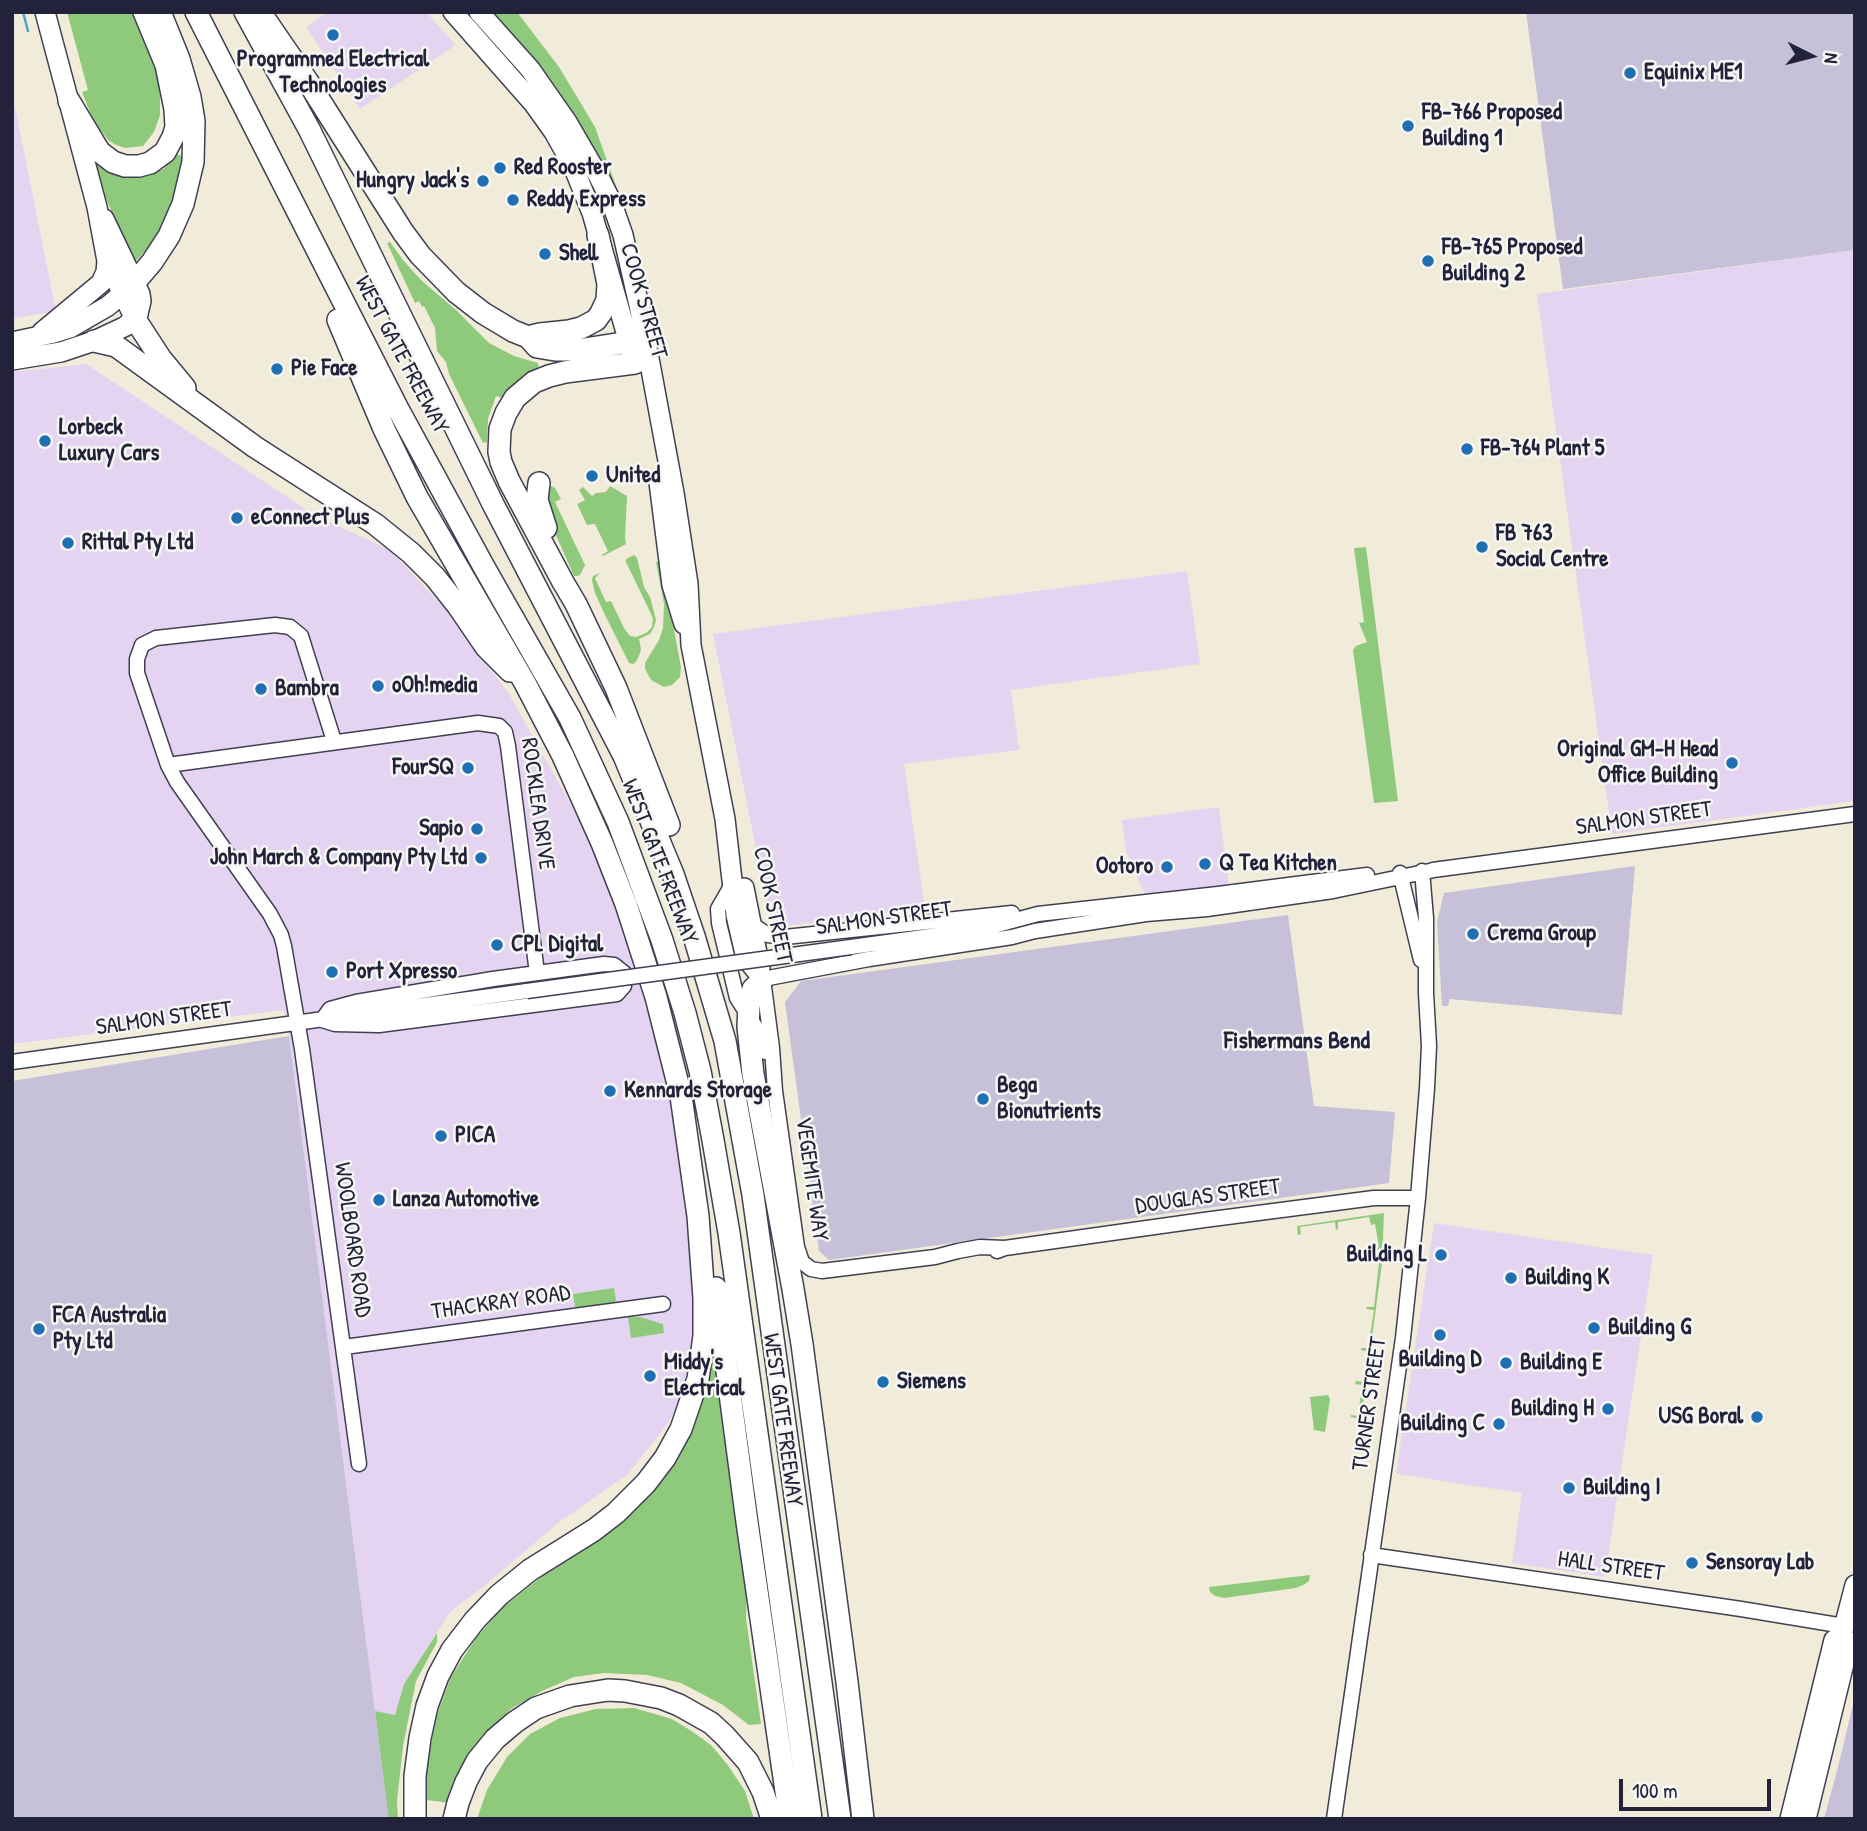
<!DOCTYPE html>
<style>
body{margin:0}
#map{position:relative;width:1867px;height:1831px;overflow:hidden;background:#f1ecd9;font-family:"Patrick Hand",sans-serif}
canvas{display:block}
.frame{position:absolute;inset:0;border:14px solid #22223b;pointer-events:none}
.north{position:absolute;left:1776px;top:21px;width:70px;height:70px;-webkit-text-stroke:5px #f6f6f2;paint-order:stroke;rotate:96deg;font-size:19px;font-weight:700;line-height:28px;text-align:center;color:#22223b}
.north::after{content:'';display:block;margin:auto;width:24px;height:32px;background:#22223b;clip-path:polygon(50% 0,100% 100%,50% 72%,0 100%)}
.scale{position:absolute;left:1619px;top:1779px;width:152px;height:32px;box-sizing:border-box;border:4px solid #22223b;border-top:0;padding-left:9px;font-size:21px;line-height:24px;white-space:nowrap;color:#22223b;-webkit-text-stroke:5px #f6f6f2;paint-order:stroke}
</style>
<div id="map">
<canvas width="1867" height="1831"></canvas>
<div class="frame"></div>
<div class="north">N</div>
<div class="scale">100 m</div>
</div>
<script>
const c = document.querySelector('canvas').getContext('2d');
c.lineJoin = 'round';
function paint(path, color) {
  c.fillStyle = color;
  c.fill(path, 'evenodd');
}
function toPath(rows) {
  const path = new Path2D();
  for (const r of rows) {
    path.moveTo(r[0], r[1]);
    for (let i = 2; i < r.length; i += 2) path.lineTo(r[i], r[i + 1]);
  }
  return path;
}
function stroke(path, color, width, dash) {
  c.strokeStyle = color;
  c.lineWidth = width;
  c.lineCap = dash ? 'butt' : 'round';
  c.setLineDash(dash || []);
  c.stroke(path);
}
function label(font, color, halo, rows, align = 'center') {
  c.font = font + ' "Patrick Hand",sans-serif';
  c.lineWidth = 5;
  c.setLineDash([]);
  c.textBaseline = 'middle';
  c.strokeStyle = halo;
  c.fillStyle = color;
  for (const [text, x, y, turn = 0] of rows) {
    c.save();
    c.translate(x, y);
    c.rotate((+turn || 0) * Math.PI / 180);
    c.textAlign = isNaN(turn) ? turn : align;
    if (halo) c.strokeText(text, 0, 0);
    c.fillText(text, 0, 0);
    c.restore();
  }
}
const built = toPath([
 [328,12,426,12,456,45,360,109,306,27],
 [12,93,56,311,12,319],
 [1855,250,1855,801,1612,834,1537,294],
 [86,364,316,516,390,550,445,609,509,694,597,851,625,926,664,1053,695,1239,696,1326,684,1385,676,1409,668,1423,628,1474,558,1523,483,1587,450,1612,404,1684,395,1715,375,1711,289,1036,284,1010,12,1044,12,372],
 [1187,571,1200,664,1011,690,1019,750,904,764,925,908,787,926,774,922,768,909,713,634],
 [1219,807,1229,887,1147,897,1134,872,1126,851,1122,820],
 [1434,1223,1653,1255,1605,1577,1512,1563,1522,1493,1396,1474]
]);
const industrial = toPath([
 [1526,12,1855,12,1855,250,1563,289],
 [1635,866,1622,1015,1450,999,1448,1006,1442,1006,1437,922,1444,893],
 [1288,915,1314,1106,1395,1112,1389,1183,829,1260,819,1251,785,1002,801,981],
 [289,1036,375,1711,390,1819,12,1819,12,1081],
 [1855,1696,1855,1819,1824,1819,1839,1763]
]);
const green = toPath([
 [67,12,136,12,159,76,160,97,160,115,154,132,143,146,125,148,116,145,108,140,93,120,82,92,88,90],
 [486,12,517,12,559,67,595,127,631,228,642,281,651,307,641,281,601,162,581,125,558,90,536,61],
 [177,154,185,158,174,201,158,234,149,246,138,259,133,262,131,259,94,169,98,165,115,174,131,178,148,176,164,169],
 [390,242,403,260,421,280,457,311,489,343,514,356,538,363,539,370,503,398,496,396,488,419,487,442,483,443,449,374,446,362,437,351,435,328,424,306,422,307,419,301,415,303,387,243],
 [552,486,555,488,561,499,555,502,585,565,580,575,577,576,574,576,543,506,545,487],
 [610,486,627,496,625,538,626,544,603,556,602,555,608,551,595,524,587,525,577,504,585,500,579,490,583,487,592,496,596,493,606,492],
 [1366,547,1398,801,1374,803,1353,650,1356,646,1367,642,1359,623,1364,622,1354,548],
 [634,555,637,558,644,587,650,597,656,620,654,627,650,634,639,639,641,649,640,653,636,662,633,664,629,663,605,615,595,593,592,580,593,576,600,573,595,578,606,602,611,601,624,628,630,636,636,637,646,633,652,627,653,618,626,562,626,559],
 [661,561,681,667,680,677,672,685,664,687,651,680,645,669,645,663,659,640,663,628,664,604,656,562],
 [1384,1213,1382,1263,1361,1419,1351,1417,1351,1415,1358,1416,1362,1385,1355,1384,1356,1381,1363,1382,1368,1352,1361,1350,1361,1348,1368,1348,1374,1310,1366,1309,1367,1307,1374,1307,1379,1263,1371,1262,1372,1260,1379,1260,1379,1257,1372,1256,1372,1248,1379,1247,1375,1224,1371,1225,1369,1217,1338,1222,1338,1229,1336,1230,1335,1222,1300,1227,1301,1234,1298,1235,1297,1226],
 [614,1288,616,1300,614,1303,577,1308,575,1307,573,1294],
 [628,1316,640,1317,663,1324,664,1333,631,1338],
 [710,1345,715,1345,747,1589,746,1618,761,1724,749,1725,723,1705,681,1683,647,1675,604,1673,574,1677,542,1691,512,1708,482,1737,463,1769,451,1803,426,1800,427,1763,437,1715,451,1677,476,1638,502,1608,540,1578,584,1548,656,1487],
 [1328,1395,1330,1399,1325,1432,1314,1430,1310,1397],
 [1310,1575,1309,1581,1305,1584,1296,1588,1224,1598,1215,1596,1210,1592,1209,1587],
 [437,1633,437,1642,416,1681,403,1746,397,1801,398,1819,389,1819,375,1711,395,1715,404,1684],
 [634,1708,672,1719,693,1732,711,1745,727,1764,745,1791,754,1819,477,1819,487,1790,507,1757,530,1734,560,1718,596,1709]
]);
const stream = toPath([
 [23,12,28,31]
]);
const minor = toPath([
 [334,741,301,636,290,627,275,625,156,638,142,645,137,659,137,673,168,765,177,782,270,914,281,935,284,946,302,1049,359,1464],
 [168,765,478,723,499,726,505,732,508,746,537,973],
 [1433,870,1855,814],
 [1400,873,1421,960],
 [731,879,730,888,718,909,719,923,737,998,760,1034,765,1052],
 [751,924,768,935,785,937,1012,913],
 [851,947,982,929,1038,914,1218,894,1367,875],
 [604,964,614,965,624,973,624,986,617,994,379,1025,335,1024,322,1020,330,1009,356,1002,493,979,604,964],
 [12,1062,527,991],
 [1005,1248,980,1247,958,1251,935,1257,822,1271,811,1269,802,1262,797,1247,775,1091,772,1048,763,979,869,959,1012,937,1035,931,1146,914,1207,909,1333,891,1439,869],
 [997,1251,1005,1248,1204,1220,1374,1198,1418,1198],
 [344,1347,663,1304],
 [1371,1555,1741,1609,1844,1626],
 [1334,1819,1403,1338,1418,1198,1427,1088,1429,1046,1426,993,1426,918,1422,871]
]);
const major = toPath([
 [45,12,97,207,107,261,135,319],
 [453,12,534,104,554,132,573,166,592,213,633,357],
 [479,12,530,69,567,122,599,177,611,201,623,235,640,310,674,493,688,584,691,645,725,819,736,915,746,958,763,979],
 [42,332,101,283,106,272,107,261],
 [12,342,54,333,70,328,108,306,129,288],
 [12,360,61,352,94,341,126,326,138,314,141,301,140,294,104,219],
 [659,482,672,585,684,624],
 [744,888,760,968],
 [1790,1819,1834,1640,1842,1635,1855,1585],
 [1806,1819,1849,1643,1842,1635]
]);
const highway = toPath([
 [196,12,398,409,484,567,570,718,618,822,662,940,685,1013,700,1071,713,1140,729,1233,811,1819],
 [245,12,309,129,493,504,624,756,673,874,694,936,725,1041,753,1195,840,1819],
 [260,12,308,82,403,232,420,255,456,292,483,313,513,331,528,337,537,347,555,350,578,350,629,342],
 [69,101,96,146,100,152,113,162,125,166,139,166,150,163,165,152,173,137,176,127,175,109,166,65,144,12],
 [135,282,152,262,169,236,183,204,193,162,194,121,190,97,179,59,160,12],
 [135,319,161,359,185,388],
 [338,320,384,429,417,497,525,683,563,756,602,843,626,904,656,997,681,1096,698,1216,704,1298,704,1336,698,1379,681,1429,665,1458,646,1483,616,1513,594,1530,530,1570,499,1595,475,1620,452,1650,438,1676,427,1706,420,1738,415,1776,415,1819],
 [528,337,540,334,569,331,581,328,596,320,601,313,607,300,608,284,598,235],
 [94,341,116,346,255,447,375,524,411,553,435,577,458,606,486,647,510,671],
 [635,363,565,372,549,376,534,382,515,398,506,413,500,429,499,452,501,462,509,481,563,582,576,604,616,688,669,825],
 [539,483,537,500,546,528],
 [763,979,753,989,749,1006,748,1027,753,1074,793,1289,802,1344,847,1682,863,1819],
 [716,1288,747,1522,790,1819],
 [454,1819,458,1803,466,1782,477,1761,495,1739,515,1722,536,1708,570,1696,608,1690,625,1691,661,1698,679,1705,711,1723,725,1736,748,1762,763,1792,772,1819]
]);
const minorBridge = toPath([
 [527,991,851,947]
]);
const markers = [
 [333,35,7,"#1f6fb2"],
 [1630,73,7,"#1f6fb2"],
 [1408,126,7,"#1f6fb2"],
 [500,168,7,"#1f6fb2"],
 [483,181,7,"#1f6fb2"],
 [513,200,7,"#1f6fb2"],
 [545,254,7,"#1f6fb2"],
 [1428,261,7,"#1f6fb2"],
 [277,369,7,"#1f6fb2"],
 [45,441,7,"#1f6fb2"],
 [1467,449,7,"#1f6fb2"],
 [592,476,7,"#1f6fb2"],
 [237,518,7,"#1f6fb2"],
 [68,543,7,"#1f6fb2"],
 [1482,547,7,"#1f6fb2"],
 [378,686,7,"#1f6fb2"],
 [261,689,7,"#1f6fb2"],
 [1732,763,7,"#1f6fb2"],
 [468,768,7,"#1f6fb2"],
 [477,829,7,"#1f6fb2"],
 [481,858,7,"#1f6fb2"],
 [1205,864,7,"#1f6fb2"],
 [1167,867,7,"#1f6fb2"],
 [1473,934,7,"#1f6fb2"],
 [497,945,7,"#1f6fb2"],
 [332,972,7,"#1f6fb2"],
 [610,1091,7,"#1f6fb2"],
 [983,1099,7,"#1f6fb2"],
 [441,1136,7,"#1f6fb2"],
 [379,1200,7,"#1f6fb2"],
 [1441,1255,7,"#1f6fb2"],
 [1511,1278,7,"#1f6fb2"],
 [1594,1328,7,"#1f6fb2"],
 [39,1329,7,"#1f6fb2"],
 [1440,1335,7,"#1f6fb2"],
 [1506,1363,7,"#1f6fb2"],
 [650,1376,7,"#1f6fb2"],
 [883,1382,7,"#1f6fb2"],
 [1608,1409,7,"#1f6fb2"],
 [1757,1417,7,"#1f6fb2"],
 [1499,1424,7,"#1f6fb2"],
 [1569,1488,7,"#1f6fb2"],
 [1692,1563,7,"#1f6fb2"]
];
const poiNames = [
 ["Programmed Electrical",333,60,"center"],
 ["Technologies",333,86,"center"],
 ["Equinix ME1",1644,73],
 ["FB-766 Proposed",1422,113],
 ["Building 1",1422,139],
 ["Red Rooster",514,168],
 ["Hungry Jack's",469,181,"right"],
 ["Reddy Express",527,200],
 ["FB-765 Proposed",1442,248],
 ["Building 2",1442,274],
 ["Shell",559,254],
 ["Pie Face",291,369],
 ["Lorbeck",59,428],
 ["Luxury Cars",59,454],
 ["FB-764 Plant 5",1481,449],
 ["United",606,476],
 ["eConnect Plus",251,518],
 ["FB 763",1496,534],
 ["Social Centre",1496,560],
 ["Rittal Pty Ltd",82,543],
 ["oOh!media",392,686],
 ["Bambra",275,689],
 ["Original GM-H Head",1718,750,"right"],
 ["Office Building",1718,776,"right"],
 ["FourSQ",454,768,"right"],
 ["Sapio",463,829,"right"],
 ["John March & Company Pty Ltd",467,858,"right"],
 ["Q Tea Kitchen",1219,864],
 ["Ootoro",1153,867,"right"],
 ["Crema Group",1487,934],
 ["CPL Digital",511,945],
 ["Port Xpresso",346,972],
 ["Bega",997,1086],
 ["Bionutrients",997,1112],
 ["Kennards Storage",624,1091],
 ["PICA",455,1136],
 ["Lanza Automotive",393,1200],
 ["Building L",1427,1255,"right"],
 ["Building K",1525,1278],
 ["FCA Australia",53,1316],
 ["Pty Ltd",53,1342],
 ["Building G",1608,1328],
 ["Building D",1440,1360,"center"],
 ["Middy's",664,1363],
 ["Electrical",664,1389],
 ["Building E",1520,1363],
 ["Siemens",897,1382],
 ["Building H",1594,1409,"right"],
 ["USG Boral",1743,1417,"right"],
 ["Building C",1485,1424,"right"],
 ["Building I",1583,1488],
 ["Sensoray Lab",1706,1563]
];
const streetNames = [
 ["COOK STREET",643,301,74],
 ["WEST GATE FREEWAY",401,355,62],
 ["ROCKLEA DRIVE",537,804,82],
 ["SALMON STREET",1644,819,-8],
 ["WEST GATE FREEWAY",659,862,69],
 ["COOK STREET",772,905,78],
 ["SALMON STREET",884,919,-8],
 ["SALMON STREET",164,1019,-8],
 ["VEGEMITE WAY",811,1179,82],
 ["DOUGLAS STREET",1208,1197,-8],
 ["WOOLBOARD ROAD",352,1240,82],
 ["THACKRAY ROAD",501,1303,-8],
 ["TURNER STREET",1370,1404,-82],
 ["WEST GATE FREEWAY",782,1420,82],
 ["HALL STREET",1611,1567,8]
];
const neighbourhoodNames = [
 ["Fishermans Bend",1297,1042]
];
paint(built, '#e4d3f1');
paint(industrial, '#c6c0d9');
paint(green, '#8fc97c');
stroke(stream, '#50a5cc', 2.5);
stroke(minor, '#414053', 17);
stroke(major, '#414053', 22);
stroke(highway, '#414053', 24);
stroke(minor, '#fff', 14);
stroke(major, '#fff', 19);
stroke(highway, '#fff', 21);
stroke(minorBridge, '#414053', 17, []);
stroke(minorBridge, '#fff', 14);
for (const [x, y, r, color] of markers) {
  const dot = new Path2D();
  dot.arc(x, y, r, 0, 2 * Math.PI);
  c.fillStyle = color;
  c.fill(dot);
  stroke(dot, '#f6f6f2', 2.5);
}
label('bold 23px', '#22223b', '#f6f6f2', poiNames, 'left');
label('23px', '#22223b', '#f6f6f2', streetNames);
label('bold 24px', '#22223b', '#f6f6f2', neighbourhoodNames);
</script>
